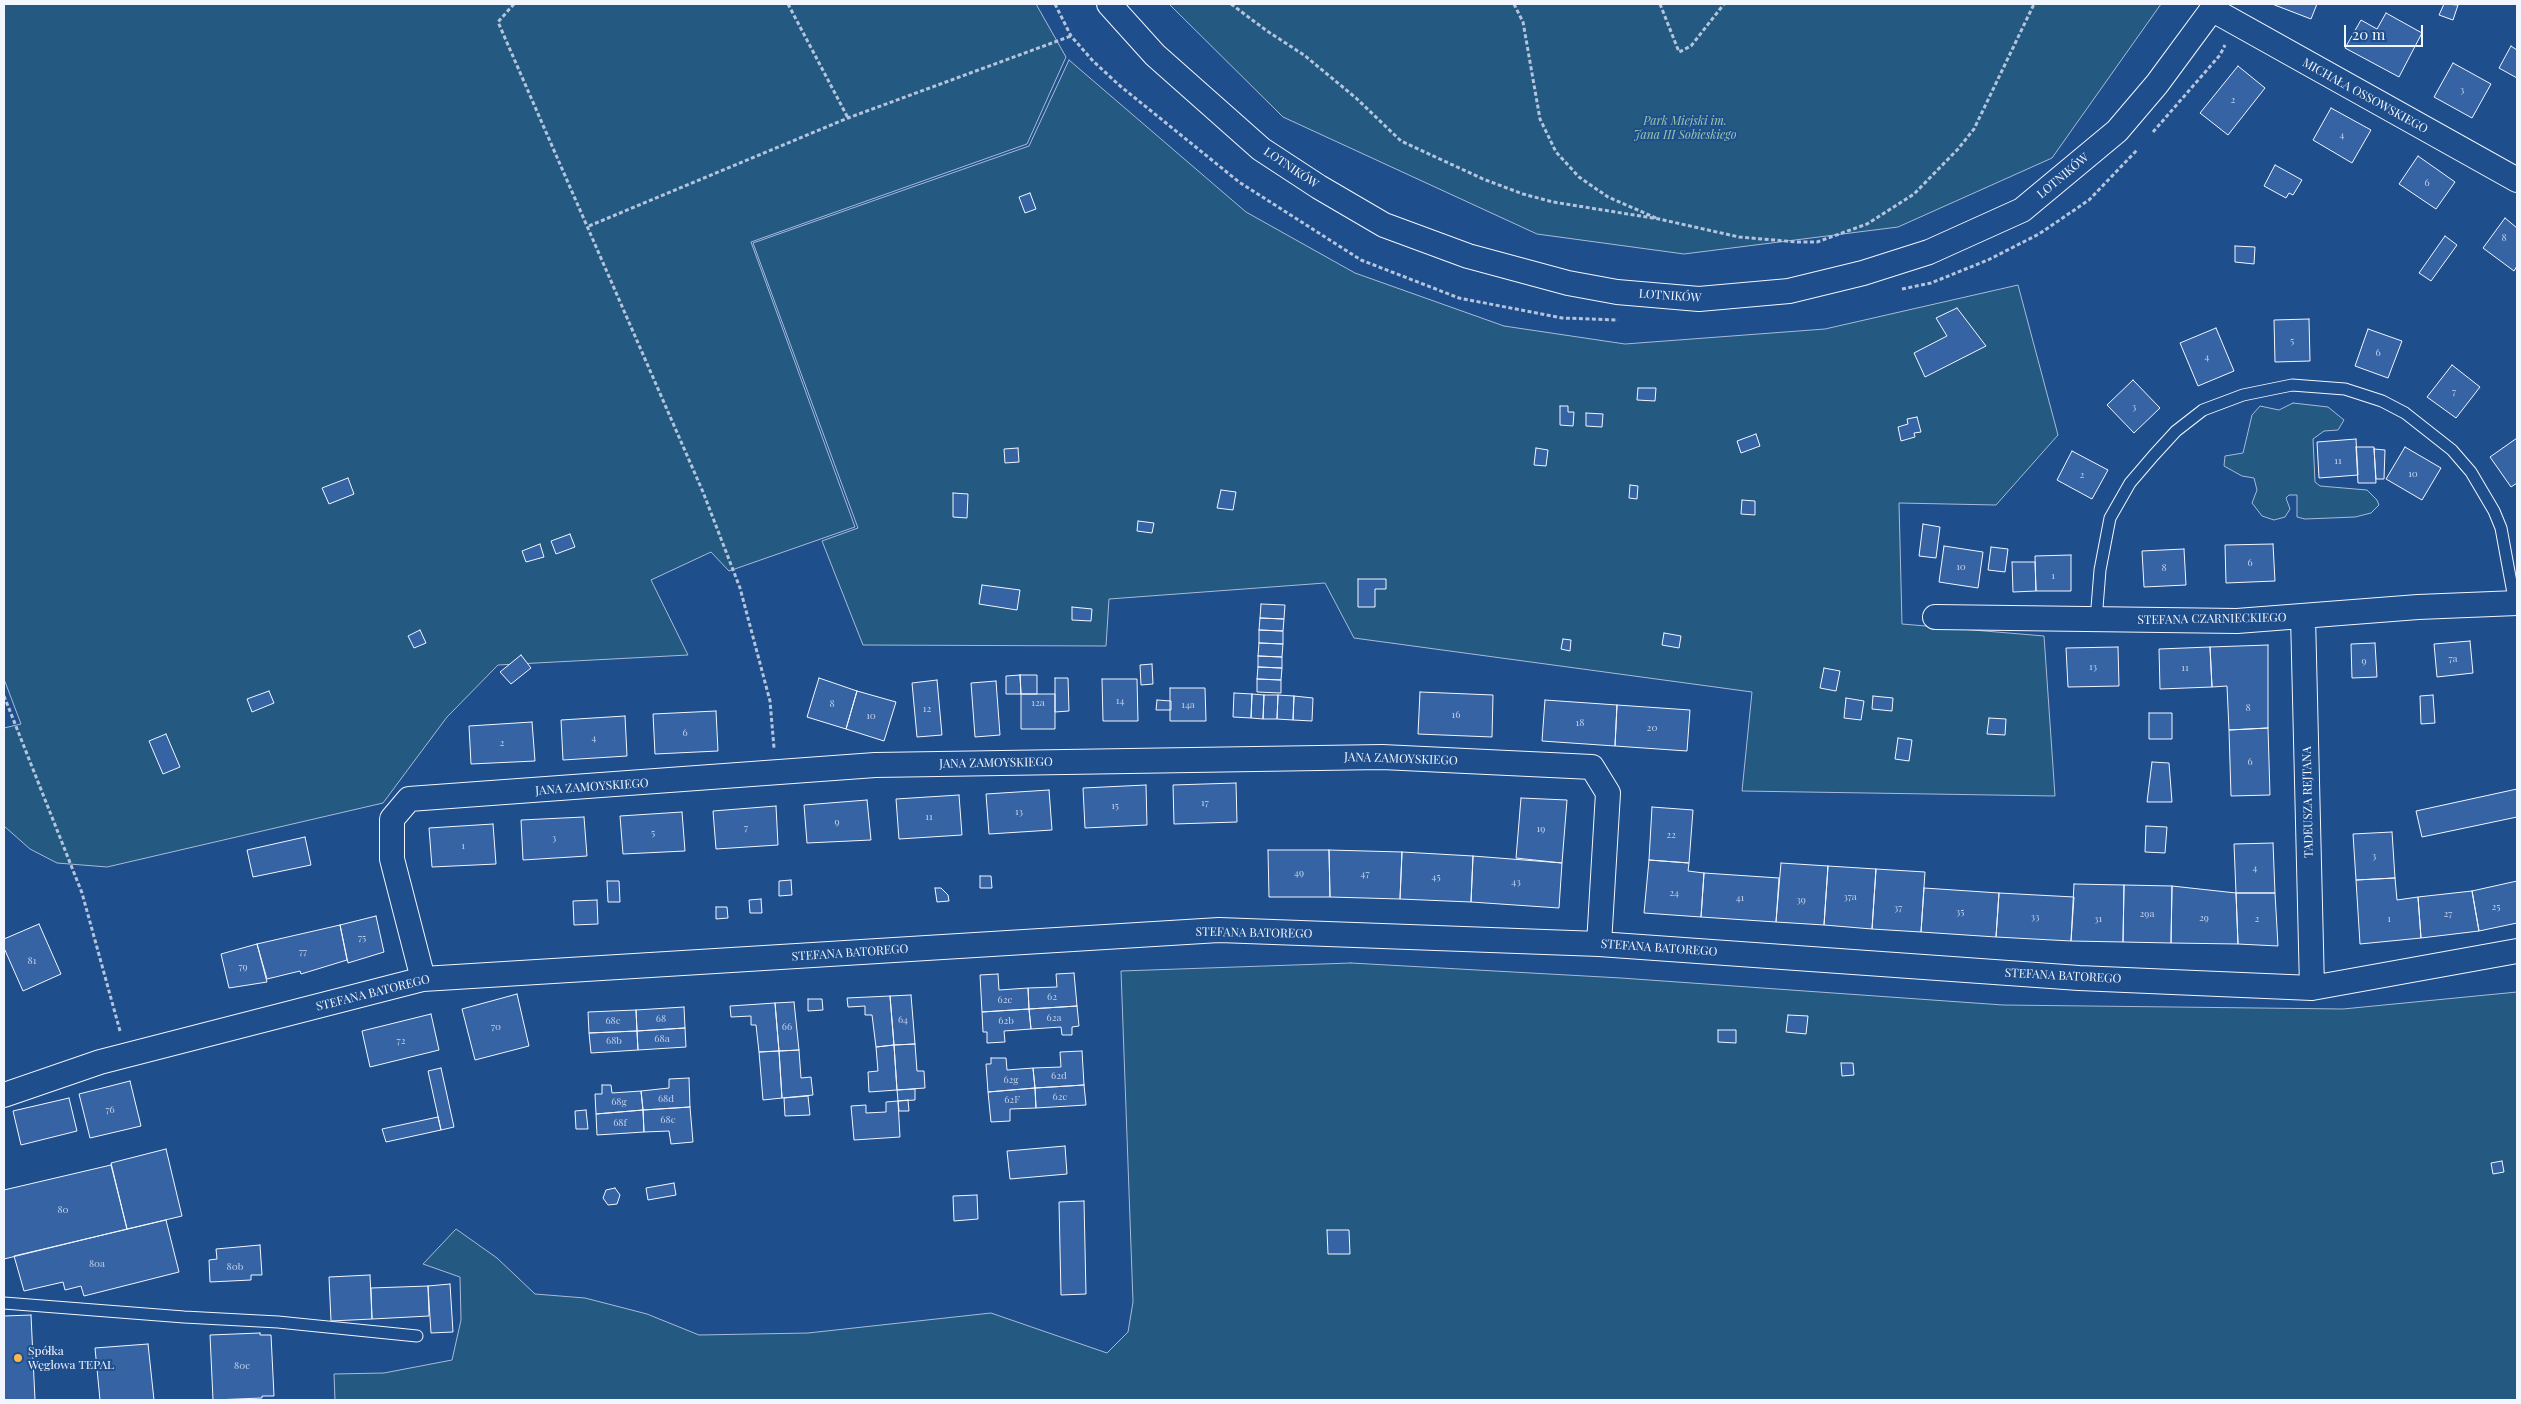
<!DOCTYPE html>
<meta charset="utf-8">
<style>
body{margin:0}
#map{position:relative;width:2521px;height:1404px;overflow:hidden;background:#1f4e8c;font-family:"Playfair Display",serif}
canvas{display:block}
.frame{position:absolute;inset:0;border:5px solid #f2f6ff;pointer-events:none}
.scale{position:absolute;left:2344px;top:25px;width:79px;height:22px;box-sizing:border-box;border:2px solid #f2f6ff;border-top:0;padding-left:6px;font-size:15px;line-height:18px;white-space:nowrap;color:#f2f6ff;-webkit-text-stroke:4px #1f4e8c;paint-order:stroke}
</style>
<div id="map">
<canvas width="2521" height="1404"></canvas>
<div class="frame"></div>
<div class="scale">20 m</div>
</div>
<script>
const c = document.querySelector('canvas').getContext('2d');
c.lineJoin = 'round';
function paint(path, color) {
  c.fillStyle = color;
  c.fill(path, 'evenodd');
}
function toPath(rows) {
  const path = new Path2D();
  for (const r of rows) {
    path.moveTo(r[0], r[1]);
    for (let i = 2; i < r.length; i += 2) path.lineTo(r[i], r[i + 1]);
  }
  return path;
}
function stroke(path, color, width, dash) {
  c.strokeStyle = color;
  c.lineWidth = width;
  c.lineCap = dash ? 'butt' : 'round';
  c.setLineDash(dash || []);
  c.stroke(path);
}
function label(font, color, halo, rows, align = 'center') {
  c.font = font + ' "Playfair Display",serif';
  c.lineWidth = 4;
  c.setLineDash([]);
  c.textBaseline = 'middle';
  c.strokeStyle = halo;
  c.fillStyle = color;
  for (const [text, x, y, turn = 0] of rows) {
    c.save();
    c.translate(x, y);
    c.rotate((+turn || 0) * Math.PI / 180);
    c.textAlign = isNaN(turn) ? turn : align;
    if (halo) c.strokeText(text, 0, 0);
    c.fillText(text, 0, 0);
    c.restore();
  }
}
const green = toPath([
 [4,4,1036,4,1066,57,1027,144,751,242,855,527,729,571,711,552,651,580,688,655,498,665,447,717,383,803,107,867,57,863,30,849,4,826,4,728,21,724,4,679,4,4],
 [1169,4,2161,4,2052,158,1898,227,1684,254,1537,234,1283,117,1169,4],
 [1069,60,1246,212,1355,273,1504,326,1625,344,1825,329,2018,285,2058,435,1996,505,1899,503,1902,624,2044,636,2055,796,1742,791,1752,692,1354,638,1325,583,1109,599,1106,646,863,645,822,541,858,528,753,243,1029,146,1069,60],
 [2293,403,2328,407,2344,420,2338,430,2324,431,2313,439,2315,482,2320,486,2367,490,2377,500,2379,505,2371,513,2355,517,2305,519,2297,517,2297,495,2289,495,2286,498,2290,509,2285,517,2274,520,2262,516,2252,503,2257,490,2254,478,2242,476,2224,466,2225,456,2243,453,2252,415,2260,406,2279,410,2293,403],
 [1351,963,1621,978,2003,1005,2343,1009,2517,992,2517,1400,335,1400,334,1374,384,1373,452,1360,461,1320,460,1277,423,1264,456,1229,497,1258,535,1294,585,1298,647,1314,699,1335,808,1333,991,1313,1107,1353,1128,1332,1133,1302,1121,971,1351,963]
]);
const building = toPath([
 [2272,4,2317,4,2311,19,2272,4],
 [2444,4,2458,5,2453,20,2439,15,2444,4],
 [2386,13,2422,33,2399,77,2345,48,2361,20,2377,29,2386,13],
 [2511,46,2517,50,2517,78,2499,68,2511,46],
 [2453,63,2491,84,2472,118,2434,97,2453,63],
 [2238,66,2265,88,2228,135,2200,113,2238,66],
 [2331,108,2371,130,2352,163,2313,140,2331,108],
 [2418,156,2455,182,2436,209,2399,184,2418,156],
 [2275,165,2302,180,2293,195,2289,193,2286,198,2264,186,2275,165],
 [1030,193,1036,209,1025,213,1019,197,1030,193],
 [2505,218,2517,228,2517,266,2514,271,2483,248,2505,218],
 [2445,236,2457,245,2431,281,2419,273,2445,236],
 [2235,246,2255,247,2254,264,2235,262,2235,246],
 [1957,308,1986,346,1925,377,1914,353,1947,336,1936,318,1957,308],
 [2309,319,2310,361,2275,362,2274,320,2309,319],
 [2216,328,2234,371,2198,386,2180,343,2216,328],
 [2368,329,2402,341,2388,378,2355,366,2368,329],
 [2452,365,2480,387,2456,418,2427,397,2452,365],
 [2133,380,2160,408,2134,433,2107,405,2133,380],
 [1638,388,1656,388,1655,401,1637,400,1638,388],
 [1560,406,1568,406,1568,412,1574,412,1573,426,1560,425,1560,406],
 [1586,413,1603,414,1602,427,1586,426,1586,413],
 [1917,417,1921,432,1914,433,1915,437,1901,441,1898,427,1908,424,1907,419,1917,417],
 [1756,434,1760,446,1741,453,1737,441,1756,434],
 [2517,438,2517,483,2511,487,2490,457,2517,438],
 [2356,439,2358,475,2319,478,2317,442,2356,439],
 [2356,447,2374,447,2376,483,2358,483,2356,447],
 [2405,447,2441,468,2422,500,2386,479,2405,447],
 [1018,448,1019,462,1005,463,1004,449,1018,448],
 [1536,448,1548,450,1546,466,1534,465,1536,448],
 [2374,449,2385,450,2384,479,2376,479,2374,449],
 [2072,451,2108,470,2092,499,2057,480,2072,451],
 [348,478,354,494,329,504,322,488,348,478],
 [1630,485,1638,486,1637,499,1629,498,1630,485],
 [1221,490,1236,492,1233,510,1217,508,1221,490],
 [953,493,968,494,967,518,953,517,953,493],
 [1742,500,1755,501,1755,515,1741,514,1742,500],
 [1138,521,1154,523,1152,533,1137,531,1138,521],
 [1923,524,1940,527,1936,558,1919,556,1923,524],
 [570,534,575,547,556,554,551,541,570,534],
 [540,544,544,557,526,562,522,551,540,544],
 [2273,544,2275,581,2226,583,2225,545,2273,544],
 [1944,546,1983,552,1978,588,1939,582,1944,546],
 [1991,547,2008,549,2005,572,1988,570,1991,547],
 [2184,549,2186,585,2144,587,2142,551,2184,549],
 [2071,555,2071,591,2036,591,2035,556,2071,555],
 [2012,562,2035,562,2036,591,2013,592,2012,562],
 [1358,579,1386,579,1386,589,1375,589,1375,607,1358,607,1358,579],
 [982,585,1020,590,1017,610,979,604,982,585],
 [1261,604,1285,605,1284,619,1260,618,1261,604],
 [1072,607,1092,609,1091,621,1072,620,1072,607],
 [1260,618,1284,619,1283,631,1259,630,1260,618],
 [420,630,426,643,414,648,408,636,420,630],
 [1259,630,1283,631,1283,644,1259,643,1259,630],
 [1664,633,1681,636,1679,648,1662,645,1664,633],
 [1563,639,1571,640,1570,651,1561,649,1563,639],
 [2470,641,2473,673,2437,677,2434,644,2470,641],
 [1259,643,1283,644,1282,657,1258,656,1259,643],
 [2375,643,2377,677,2352,678,2351,644,2375,643],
 [2268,645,2268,728,2229,730,2227,686,2212,687,2210,647,2268,645],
 [2118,647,2119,686,2068,687,2066,648,2118,647],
 [2210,647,2212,687,2160,689,2159,649,2210,647],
 [521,655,531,668,511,684,500,672,521,655],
 [1258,656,1282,657,1282,668,1258,667,1258,656],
 [1152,664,1153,684,1141,685,1140,665,1152,664],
 [1258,667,1282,668,1281,680,1257,679,1258,667],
 [1824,668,1840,671,1836,691,1820,688,1824,668],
 [1020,675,1021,694,1006,694,1006,676,1020,675],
 [1020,675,1037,675,1037,694,1021,694,1020,675],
 [819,678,857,691,846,729,807,717,819,678],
 [1055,678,1068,678,1069,711,1055,712,1055,678],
 [1102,679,1137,679,1138,721,1103,721,1102,679],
 [1257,679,1281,680,1281,693,1257,692,1257,679],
 [937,680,942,735,917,737,912,683,937,680],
 [996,681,1000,735,975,737,971,683,996,681],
 [1170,688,1205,688,1206,721,1170,721,1170,688],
 [269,691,274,703,252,712,247,699,269,691],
 [857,691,896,702,884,741,846,729,857,691],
 [1420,692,1493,695,1492,737,1418,734,1420,692],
 [1234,693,1252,694,1251,718,1233,717,1234,693],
 [1021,694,1055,694,1055,729,1021,729,1021,694],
 [1252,694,1264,695,1263,719,1251,718,1252,694],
 [1264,695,1278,695,1277,719,1263,719,1264,695],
 [1278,695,1294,696,1293,720,1277,719,1278,695],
 [2433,695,2435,723,2421,724,2420,696,2433,695],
 [1294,696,1313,698,1312,721,1293,720,1294,696],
 [1873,696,1893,698,1892,711,1872,709,1873,696],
 [1846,698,1864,701,1861,720,1844,718,1846,698],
 [1157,700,1171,701,1171,710,1156,710,1157,700],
 [1545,700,1617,705,1615,746,1542,741,1545,700],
 [1617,705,1690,710,1687,751,1615,746,1617,705],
 [716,711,718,751,655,754,653,714,716,711],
 [2149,713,2172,713,2172,739,2149,739,2149,713],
 [625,716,627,756,563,760,561,720,625,716],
 [1989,718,2006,719,2005,735,1987,734,1989,718],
 [532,722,535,761,471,764,469,726,532,722],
 [2268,728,2270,795,2231,796,2229,730,2268,728],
 [166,734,180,767,163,774,149,741,166,734],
 [1898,738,1912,740,1909,761,1895,759,1898,738],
 [2152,762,2169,763,2172,802,2147,802,2152,762],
 [1236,783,1237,822,1174,824,1173,785,1236,783],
 [1146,785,1147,825,1085,828,1083,788,1146,785],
 [2517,789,2517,817,2422,837,2416,811,2517,789],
 [1049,790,1052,830,989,834,986,794,1049,790],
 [959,795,962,835,899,839,896,799,959,795],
 [1521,798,1567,800,1562,863,1516,858,1521,798],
 [867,800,871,840,807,843,804,805,867,800],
 [776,806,778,845,716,849,713,811,776,806],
 [1652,807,1693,810,1689,863,1649,860,1652,807],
 [682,812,685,851,623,854,620,816,682,812],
 [584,817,587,856,523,860,521,820,584,817],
 [493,824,496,864,432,867,429,828,493,824],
 [2146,826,2167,827,2165,853,2145,852,2146,826],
 [2392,832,2395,878,2356,880,2353,834,2392,832],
 [305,837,311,865,253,877,247,850,305,837],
 [2273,843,2275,893,2236,893,2234,844,2273,843],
 [1268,850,1329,850,1330,897,1269,897,1268,850],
 [1329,850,1402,852,1400,899,1330,897,1329,850],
 [1402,852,1473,856,1471,902,1400,899,1402,852],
 [1473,856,1562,863,1559,908,1471,902,1473,856],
 [1649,860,1689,863,1688,871,1704,873,1701,917,1644,913,1649,860],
 [1781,863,1828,866,1824,925,1776,922,1781,863],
 [1828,866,1876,869,1872,929,1824,925,1828,866],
 [1876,869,1925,872,1921,932,1872,929,1876,869],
 [1704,873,1779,878,1776,922,1701,917,1704,873],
 [980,876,991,876,992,888,980,888,980,876],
 [2395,878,2397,900,2418,897,2421,938,2360,944,2356,880,2395,878],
 [791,880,792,895,779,896,779,881,791,880],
 [607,881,619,881,620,902,608,902,607,881],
 [2517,881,2517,923,2479,931,2472,891,2517,881],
 [2074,884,2124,885,2123,942,2071,941,2074,884],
 [2124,885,2172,886,2171,943,2123,942,2124,885],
 [2172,886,2236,893,2238,944,2171,943,2172,886],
 [935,888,941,888,948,895,949,901,937,902,935,888],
 [1924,888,1999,893,1996,937,1921,932,1924,888],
 [2472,891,2479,931,2421,938,2418,897,2472,891],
 [1999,893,2074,897,2071,941,1996,937,1999,893],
 [2236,893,2275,893,2278,946,2238,944,2236,893],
 [761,899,762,913,750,913,749,900,761,899],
 [597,900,598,924,574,925,573,901,597,900],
 [716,907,727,907,728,918,716,919,716,907],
 [376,916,384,952,348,963,340,925,376,916],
 [39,924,61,974,23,991,4,948,4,939,39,924],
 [340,925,347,960,301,974,300,971,267,979,257,944,340,925],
 [257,944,267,982,229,988,221,954,257,944],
 [1074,973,1077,1006,1029,1009,1028,988,1057,987,1056,974,1074,973],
 [998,974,999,990,1028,988,1029,1009,982,1012,980,975,998,974],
 [517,994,529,1046,475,1060,462,1009,517,994],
 [911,995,915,1044,894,1045,890,996,911,995],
 [890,996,894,1045,876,1047,872,1015,865,1015,865,1006,848,1007,847,998,890,996],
 [808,999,822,999,823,1010,808,1011,808,999],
 [794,1002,799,1050,779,1051,775,1003,794,1002],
 [775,1003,779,1051,759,1052,756,1025,751,1025,751,1016,731,1017,730,1006,775,1003],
 [1077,1006,1079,1026,1072,1027,1072,1035,1062,1035,1061,1027,1031,1029,1029,1009,1077,1006],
 [684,1007,685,1028,637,1031,636,1010,684,1007],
 [1029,1009,1031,1029,1004,1031,1005,1042,987,1043,987,1032,983,1032,982,1012,1029,1009],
 [636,1010,637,1031,589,1033,588,1012,636,1010],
 [431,1014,439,1050,370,1067,362,1031,431,1014],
 [1788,1015,1808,1016,1806,1034,1786,1032,1788,1015],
 [685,1028,686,1047,638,1050,637,1031,685,1028],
 [1718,1030,1736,1030,1736,1043,1718,1042,1718,1030],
 [637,1031,638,1050,591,1053,589,1033,637,1031],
 [915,1044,917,1071,924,1071,925,1088,897,1090,894,1045,915,1044],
 [894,1045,897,1090,869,1092,868,1072,878,1071,876,1047,894,1045],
 [799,1050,801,1078,811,1077,813,1095,782,1098,779,1051,799,1050],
 [779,1051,782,1098,763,1100,759,1052,779,1051],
 [1082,1051,1084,1085,1035,1088,1033,1068,1061,1067,1060,1052,1082,1051],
 [991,1058,1006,1058,1007,1070,1033,1068,1035,1088,988,1092,986,1064,991,1064,991,1058],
 [1841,1063,1853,1063,1854,1075,1842,1076,1841,1063],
 [441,1068,454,1127,441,1130,428,1071,441,1068],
 [689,1078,690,1107,643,1110,641,1091,669,1088,669,1079,689,1078],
 [130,1081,141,1126,90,1138,79,1094,130,1081],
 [602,1085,611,1085,612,1093,641,1091,643,1110,596,1114,595,1094,602,1094,602,1085],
 [1084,1085,1086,1105,1036,1108,1035,1088,1084,1085],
 [1035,1088,1036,1108,1010,1109,1010,1121,991,1122,988,1092,1035,1088],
 [915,1089,915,1100,898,1101,897,1090,915,1089],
 [808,1096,810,1115,785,1116,784,1098,808,1096],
 [69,1098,77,1131,21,1145,13,1111,69,1098],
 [908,1100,909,1111,899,1111,898,1101,908,1100],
 [898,1101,900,1137,854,1140,851,1106,866,1105,866,1113,886,1112,886,1102,898,1101],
 [690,1107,693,1142,671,1144,669,1131,644,1132,643,1110,690,1107],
 [586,1110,588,1129,576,1129,575,1111,586,1110],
 [643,1110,644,1132,597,1135,596,1114,643,1110],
 [438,1117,441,1130,386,1142,382,1129,438,1117],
 [1065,1146,1067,1174,1010,1179,1007,1151,1065,1146],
 [166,1149,182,1216,127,1229,111,1163,166,1149],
 [2502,1161,2504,1172,2493,1174,2491,1163,2502,1161],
 [111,1165,127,1229,4,1259,4,1190,111,1165],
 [674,1183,676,1195,648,1200,646,1188,674,1183],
 [615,1188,620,1195,617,1204,608,1205,603,1198,606,1190,615,1188],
 [977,1195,978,1219,954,1221,953,1196,977,1195],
 [1084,1201,1086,1294,1061,1295,1059,1202,1084,1201],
 [166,1220,179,1272,84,1296,81,1286,65,1290,63,1282,24,1291,14,1256,166,1220],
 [1327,1230,1349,1230,1350,1254,1328,1254,1327,1230],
 [260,1245,262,1275,251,1275,251,1280,210,1282,209,1260,217,1259,216,1249,260,1245],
 [370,1275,372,1319,331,1321,329,1277,370,1275],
 [450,1284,453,1332,431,1333,428,1286,450,1284],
 [428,1286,429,1316,372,1319,371,1288,428,1286],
 [31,1315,35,1400,4,1400,4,1316,31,1315],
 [260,1333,260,1335,271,1335,274,1396,262,1396,262,1398,213,1400,210,1335,260,1333],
 [148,1344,154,1400,100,1400,95,1348,148,1344]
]);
const path = toPath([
 [514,4,498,22,703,492,740,588,770,701,774,748],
 [788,4,848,118],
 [1055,4,1071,36,1093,61,1119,85,1239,182,1361,260,1459,298,1562,318,1618,320],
 [1231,4,1267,31,1304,55,1356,98,1401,141,1483,179,1523,194,1553,202,1659,219,1739,237,1797,242,1817,242,1867,224,1914,194,1958,149,1974,129,2034,4],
 [1514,4,1523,22,1540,119,1556,152,1579,177,1608,197,1656,218],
 [1660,4,1679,52,1691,46,1724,4],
 [2153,132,2220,55,2225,45],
 [589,226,848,118,1071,36],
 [1902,289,1931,283,1988,260,2039,234,2089,200,2137,150],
 [4,696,82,893,120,1031]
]);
const service = toPath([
 [2096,620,2100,570,2110,518,2130,483,2154,455,2176,431,2203,410,2243,395,2292,385,2345,389,2382,401,2405,413,2452,450,2471,472,2494,511,2501,528,2515,604],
 [4,1303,184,1317,278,1322,417,1336]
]);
const minor = toPath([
 [1109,4,1155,55,1261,149,1319,187,1384,225,1468,256,1568,283,1617,292,1699,299,1789,291,1863,273,1929,252,2022,210,2117,131,2157,84,2216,4],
 [2213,10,2517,180],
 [2303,616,2312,988],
 [1935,617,2237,621,2418,607,2517,603],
 [423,979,392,859,392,819,409,799,875,765,1382,757,1592,767,1608,793,1599,944],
 [4,1095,100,1062,423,979,1219,930,1599,944,2079,978,2312,988,2517,951]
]);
const markers = [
 [18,1358,5,"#ffb74d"]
];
const numberNames = [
 ["3",2462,90],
 ["2",2233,100],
 ["4",2342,135],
 ["6",2427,183],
 ["8",2504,238],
 ["5",2292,341],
 ["6",2378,353],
 ["4",2207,357],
 ["7",2454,392],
 ["3",2134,407],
 ["11",2338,461],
 ["10",2413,474],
 ["2",2082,475],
 ["6",2250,563],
 ["10",1961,567],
 ["8",2164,568],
 ["1",2053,576],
 ["7a",2453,659],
 ["9",2364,661],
 ["13",2093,667],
 ["11",2185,668],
 ["14",1120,701],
 ["12a",1038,703],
 ["8",832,704],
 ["14a",1188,705],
 ["8",2248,708],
 ["12",927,709],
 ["16",1456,715],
 ["10",871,716],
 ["18",1580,723],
 ["20",1652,728],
 ["6",685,733],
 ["4",594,738],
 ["2",502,743],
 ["6",2250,762],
 ["17",1205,803],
 ["15",1115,806],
 ["13",1019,812],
 ["11",929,817],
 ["9",837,822],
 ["7",746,828],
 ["19",1541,829],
 ["5",653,833],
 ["22",1671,835],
 ["3",554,838],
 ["1",463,846],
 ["3",2374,856],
 ["4",2255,868],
 ["49",1299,873],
 ["47",1365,874],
 ["45",1436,877],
 ["43",1516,882],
 ["24",1674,893],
 ["37a",1850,897],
 ["41",1740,898],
 ["39",1801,900],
 ["25",2496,907],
 ["37",1898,908],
 ["35",1960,912],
 ["29a",2147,914],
 ["27",2448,914],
 ["33",2035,917],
 ["29",2204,918],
 ["31",2098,919],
 ["2",2257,919],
 ["1",2389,919],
 ["75",362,938],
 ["77",303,952],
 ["81",32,961],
 ["79",243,967],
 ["62",1052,997],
 ["62c",1005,1000],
 ["62a",1054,1018],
 ["68",661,1019],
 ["64",903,1020],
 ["68c",613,1021],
 ["62b",1006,1021],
 ["70",496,1027],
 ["66",787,1027],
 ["68a",662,1039],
 ["72",401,1041],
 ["68b",614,1041],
 ["62d",1059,1076],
 ["62g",1011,1080],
 ["62e",1060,1097],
 ["68d",666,1099],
 ["62F",1012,1100],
 ["68g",619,1102],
 ["76",110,1110],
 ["68e",668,1120],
 ["68f",620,1123],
 ["80",63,1210],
 ["80a",97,1264],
 ["80b",235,1267],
 ["80c",242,1366]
];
const streetNames = [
 ["MICHAŁA OSSOWSKIEGO",2365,96,29],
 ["LOTNIKÓW",1291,168,34],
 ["LOTNIKÓW",2063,176,-40],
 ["LOTNIKÓW",1670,296,4],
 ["STEFANA CZARNIECKIEGO",2212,619,-1],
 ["JANA ZAMOYSKIEGO",1401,759,2],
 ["JANA ZAMOYSKIEGO",996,763,-1],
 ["JANA ZAMOYSKIEGO",592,787,-4],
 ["TADEUSZA REJTANA",2308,802,-91],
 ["STEFANA BATOREGO",1254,933,1],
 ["STEFANA BATOREGO",1659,948,4],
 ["STEFANA BATOREGO",850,953,-4],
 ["STEFANA BATOREGO",2063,976,3],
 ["STEFANA BATOREGO",373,993,-14]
];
const parkNames = [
 ["Park Miejski im.",1685,121],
 ["Jana III Sobieskiego",1685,135]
];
const poiNames = [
 ["Spółka",28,1351],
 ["Węglowa TEPAL",28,1365]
];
paint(green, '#245a82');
stroke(green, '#a8bbd7', 1);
paint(building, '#3563a3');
stroke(building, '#f2f6ff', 1);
stroke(service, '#f2f6ff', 13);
stroke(minor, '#f2f6ff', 26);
stroke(path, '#b3c4dc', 3, [4, 2.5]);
stroke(service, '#1f4e8c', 11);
stroke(minor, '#1f4e8c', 24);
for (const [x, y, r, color] of markers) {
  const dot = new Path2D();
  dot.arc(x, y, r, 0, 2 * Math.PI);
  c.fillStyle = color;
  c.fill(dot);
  stroke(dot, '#1f4e8c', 2);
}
label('10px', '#c3d1e8', null, numberNames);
label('12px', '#f2f6ff', '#1f4e8c', streetNames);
label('italic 12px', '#97c8a6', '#1f4e8c', parkNames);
label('12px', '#f2f6ff', '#1f4e8c', poiNames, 'left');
</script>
